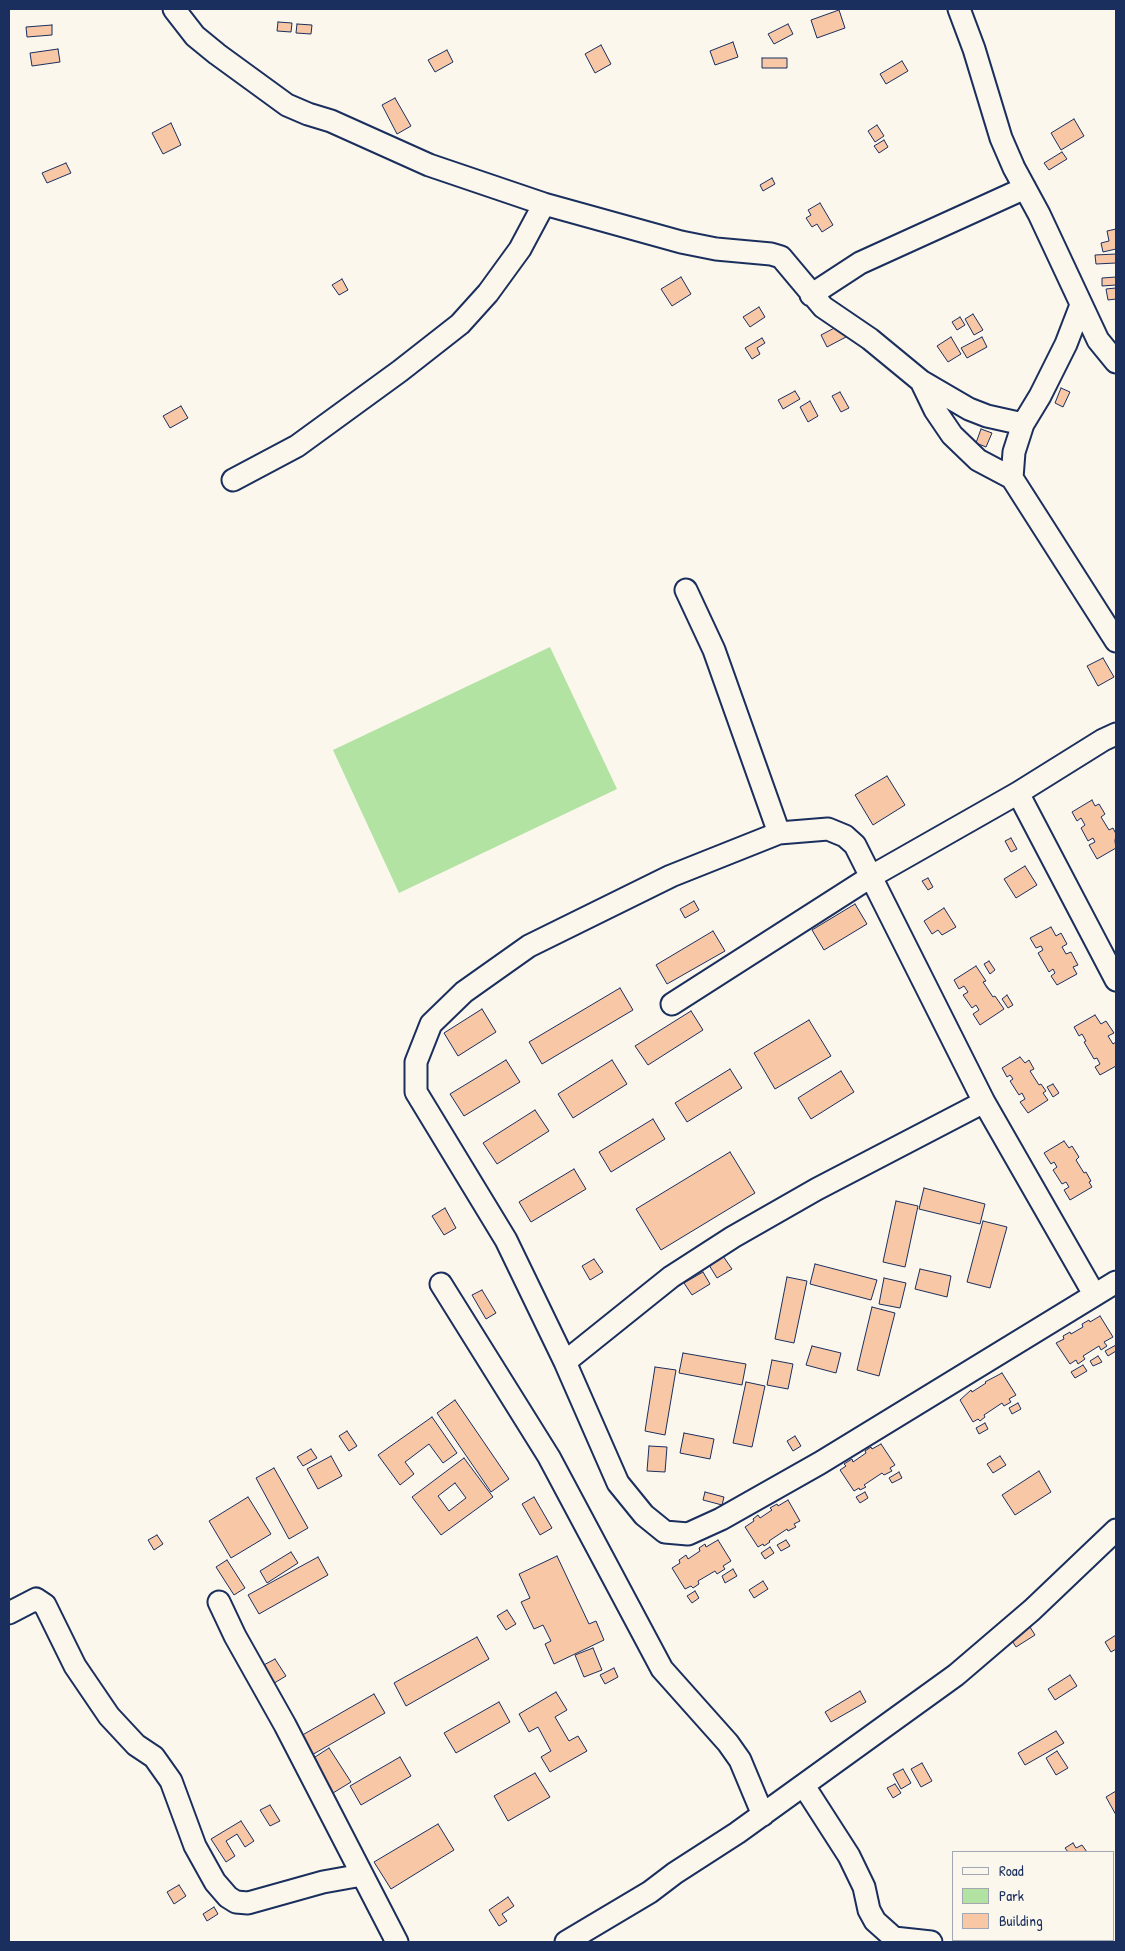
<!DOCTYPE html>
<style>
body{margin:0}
#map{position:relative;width:1125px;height:1951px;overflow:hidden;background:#fbf7ec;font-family:"Patrick Hand",sans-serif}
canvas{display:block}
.frame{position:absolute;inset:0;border:10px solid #1b2f5e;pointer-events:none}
.legend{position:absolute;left:952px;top:1851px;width:162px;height:90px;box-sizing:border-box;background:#fbf7ec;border:1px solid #a1a7b3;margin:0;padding:6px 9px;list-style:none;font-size:15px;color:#1b2f5e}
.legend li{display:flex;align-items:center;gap:10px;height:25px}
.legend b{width:25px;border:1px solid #a1a7b3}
</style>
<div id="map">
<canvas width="1125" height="1951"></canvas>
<div class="frame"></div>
<ul class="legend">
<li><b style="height:6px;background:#fbf7ec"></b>Road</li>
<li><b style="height:14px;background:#b2e3a3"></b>Park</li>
<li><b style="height:14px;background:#f7c7a6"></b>Building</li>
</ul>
</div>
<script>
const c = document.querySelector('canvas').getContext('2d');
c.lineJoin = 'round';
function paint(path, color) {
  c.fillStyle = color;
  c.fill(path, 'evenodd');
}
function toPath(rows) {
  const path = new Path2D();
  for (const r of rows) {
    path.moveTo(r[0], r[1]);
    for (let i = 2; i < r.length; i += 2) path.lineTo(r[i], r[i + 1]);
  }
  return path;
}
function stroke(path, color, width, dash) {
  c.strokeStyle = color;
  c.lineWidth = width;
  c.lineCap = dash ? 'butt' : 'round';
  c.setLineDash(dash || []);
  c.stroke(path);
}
const green = toPath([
 [550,647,617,789,399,893,333,750]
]);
const building = toPath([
 [839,10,845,28,817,38,811,20,839,10],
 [278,22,292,23,291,32,277,31,278,22],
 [297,24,312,25,311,34,296,33,297,24],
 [788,24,793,34,774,44,768,34,788,24],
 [52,25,52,35,27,37,26,27,52,25],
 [733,42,738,57,715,65,710,51,733,42],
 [601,45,611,64,595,73,585,54,601,45],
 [58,49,60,62,32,66,30,53,58,49],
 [447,50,453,62,435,72,428,60,447,50],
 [762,58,787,58,787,68,762,68,762,58],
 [902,61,908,71,886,84,880,74,902,61],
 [395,98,411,126,397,134,382,105,395,98],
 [1074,119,1084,136,1061,150,1051,133,1074,119],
 [171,123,181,145,163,154,152,133,171,123],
 [877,125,884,136,875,142,868,131,877,125],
 [884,140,888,147,879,153,874,146,884,140],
 [1062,152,1067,159,1049,170,1044,163,1062,152],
 [66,163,71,173,47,183,42,173,66,163],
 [772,178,775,184,763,191,760,185,772,178],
 [820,203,833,225,822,232,817,224,812,227,806,218,811,215,808,210,820,203],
 [1116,229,1116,249,1103,252,1101,243,1109,241,1107,231,1116,229],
 [1116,254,1116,263,1096,264,1095,255,1116,254],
 [681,277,691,294,672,306,661,289,681,277],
 [1116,277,1116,285,1102,286,1102,278,1116,277],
 [342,279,348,290,339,295,332,285,342,279],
 [1116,288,1116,299,1108,300,1106,289,1116,288],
 [759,307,765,317,750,327,743,317,759,307],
 [973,314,983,330,974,335,965,319,973,314],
 [960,317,965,325,957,330,952,322,960,317],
 [840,325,846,337,827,347,821,335,840,325],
 [951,337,961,354,948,362,937,346,951,337],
 [982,337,987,347,967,358,961,348,982,337],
 [762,338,765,343,757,348,760,354,752,359,745,348,762,338],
 [1061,388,1070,392,1063,407,1055,403,1061,388],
 [795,391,800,399,783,409,778,400,795,391],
 [840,392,849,408,841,412,832,396,840,392],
 [810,401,818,416,808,422,800,407,810,401],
 [181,406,188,418,170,428,163,416,181,406],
 [981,429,992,433,986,447,976,443,981,429],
 [1103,658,1114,677,1098,686,1087,666,1103,658],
 [887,776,905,805,873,825,855,795,887,776],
 [1092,800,1095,806,1099,804,1105,814,1101,817,1109,830,1113,828,1116,834,1115,841,1116,848,1097,859,1089,845,1095,842,1093,838,1088,841,1081,828,1085,825,1081,818,1077,821,1072,812,1092,800],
 [1011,838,1017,849,1011,852,1005,841,1011,838],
 [1025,866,1037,885,1016,898,1004,879,1025,866],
 [928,878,933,887,928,890,922,881,928,878],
 [694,901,699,910,685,918,680,909,694,901],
 [855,904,867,924,824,950,812,930,855,904],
 [944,908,956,927,942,935,938,930,932,934,924,921,944,908],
 [1051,927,1056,936,1061,933,1067,944,1062,947,1066,954,1071,952,1078,965,1073,967,1077,974,1057,985,1051,976,1055,973,1053,969,1049,972,1038,953,1043,950,1041,946,1036,948,1030,938,1051,927],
 [713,931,725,951,667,984,656,965,713,931],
 [989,961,995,970,990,974,984,964,989,961],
 [976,966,986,981,983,982,993,997,995,996,1004,1009,980,1025,973,1014,979,1010,976,1005,972,1008,963,995,968,992,964,986,959,989,954,980,976,966],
 [620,988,633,1010,542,1064,529,1042,620,988],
 [1007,995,1013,1005,1008,1008,1002,999,1007,995],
 [482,1009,496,1032,458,1056,444,1033,482,1009],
 [691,1011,703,1030,648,1065,635,1046,691,1011],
 [1095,1015,1101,1024,1106,1021,1114,1033,1108,1036,1113,1044,1116,1042,1116,1066,1100,1075,1095,1067,1100,1064,1097,1058,1094,1059,1084,1042,1086,1041,1082,1034,1079,1036,1074,1027,1095,1015],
 [809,1020,831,1056,775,1089,754,1053,809,1020],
 [1020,1057,1025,1063,1029,1060,1034,1069,1030,1071,1039,1085,1041,1084,1046,1091,1043,1093,1048,1100,1028,1113,1020,1102,1025,1099,1022,1093,1019,1095,1010,1081,1013,1079,1010,1075,1007,1077,1002,1068,1020,1057],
 [506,1060,520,1082,464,1116,450,1094,506,1060],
 [612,1060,627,1084,573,1118,558,1094,612,1060],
 [730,1069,742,1088,687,1122,675,1103,730,1069],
 [841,1071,854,1092,811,1119,798,1098,841,1071],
 [1053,1084,1059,1093,1053,1097,1047,1087,1053,1084],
 [535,1110,549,1131,497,1164,483,1143,535,1110],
 [653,1119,665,1139,611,1172,599,1152,653,1119],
 [1064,1141,1069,1148,1072,1146,1079,1157,1076,1160,1084,1173,1086,1172,1091,1181,1089,1182,1092,1187,1070,1200,1064,1190,1069,1187,1066,1182,1062,1184,1053,1170,1057,1167,1054,1162,1051,1164,1044,1153,1064,1141],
 [730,1152,755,1193,661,1250,636,1209,730,1152],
 [574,1169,586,1189,531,1222,519,1202,574,1169],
 [924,1188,985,1204,980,1224,919,1209,924,1188],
 [896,1201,918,1206,905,1267,883,1262,896,1201],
 [445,1208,456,1228,444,1235,432,1216,445,1208],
 [983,1221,1007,1227,990,1288,967,1282,983,1221],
 [723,1256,732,1269,717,1278,709,1265,723,1256],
 [594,1259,603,1272,590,1280,582,1266,594,1259],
 [815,1264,877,1280,871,1300,810,1284,815,1264],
 [920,1269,951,1276,947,1297,915,1289,920,1269],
 [703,1272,710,1284,692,1295,684,1283,703,1272],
 [787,1277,807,1281,794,1343,775,1339,787,1277],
 [884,1278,906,1283,900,1308,879,1304,884,1278],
 [482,1290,496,1313,486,1319,472,1295,482,1290],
 [872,1307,895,1313,879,1376,857,1370,872,1307],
 [1100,1316,1113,1337,1104,1342,1107,1346,1101,1350,1099,1346,1083,1356,1085,1359,1078,1364,1076,1360,1070,1364,1056,1343,1064,1339,1063,1336,1070,1332,1071,1334,1083,1327,1082,1324,1089,1320,1090,1322,1100,1316],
 [1116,1345,1116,1351,1108,1356,1105,1351,1116,1345],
 [812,1346,841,1353,836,1373,806,1365,812,1346],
 [683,1353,746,1364,742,1385,679,1373,683,1353],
 [1098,1356,1102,1362,1093,1366,1090,1361,1098,1356],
 [772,1360,793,1364,788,1389,767,1385,772,1360],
 [1083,1365,1087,1371,1075,1378,1071,1372,1083,1365],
 [655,1367,676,1370,665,1435,645,1431,655,1367],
 [1002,1373,1016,1395,1009,1399,1011,1402,1004,1406,1002,1403,984,1415,985,1417,980,1421,978,1419,973,1422,960,1400,971,1390,972,1392,986,1383,985,1382,1002,1373],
 [746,1382,765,1386,752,1447,733,1443,746,1382],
 [455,1400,509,1479,491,1492,437,1413,455,1400],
 [1018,1403,1021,1409,1012,1414,1009,1408,1018,1403],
 [432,1417,457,1453,443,1463,429,1444,405,1462,414,1474,400,1485,378,1455,432,1417],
 [985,1423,988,1429,979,1434,976,1428,985,1423],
 [347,1431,357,1446,349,1451,339,1436,347,1431],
 [684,1433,714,1439,710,1459,680,1453,684,1433],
 [795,1436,801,1446,793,1451,787,1441,795,1436],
 [881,1444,895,1465,890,1468,892,1471,884,1475,882,1473,864,1485,866,1487,860,1490,859,1488,854,1491,840,1470,846,1466,844,1464,852,1459,853,1462,866,1453,865,1451,871,1447,872,1449,881,1444],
 [649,1446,667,1447,665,1472,647,1471,649,1446],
 [311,1449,317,1458,303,1466,297,1457,311,1449],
 [331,1456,342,1476,318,1489,307,1469,331,1456],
 [1000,1456,1006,1465,993,1473,987,1464,1000,1456],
 [464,1458,493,1497,441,1535,412,1497,464,1458],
 [455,1483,466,1498,449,1511,438,1496,455,1483],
 [274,1468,308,1528,289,1539,256,1478,274,1468],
 [1039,1471,1051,1492,1015,1515,1002,1495,1039,1471],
 [899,1472,902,1478,892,1483,889,1478,899,1472],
 [705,1492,724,1497,722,1505,703,1500,705,1492],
 [865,1492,868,1498,860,1503,856,1497,865,1492],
 [248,1497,271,1534,231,1558,209,1521,248,1497],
 [534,1497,552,1528,540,1535,522,1504,534,1497],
 [788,1500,800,1521,794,1524,796,1527,788,1531,787,1529,769,1541,770,1542,764,1546,763,1544,758,1547,745,1527,754,1521,753,1519,758,1515,760,1518,772,1510,770,1508,777,1504,778,1506,788,1500],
 [157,1535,163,1544,154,1550,148,1540,157,1535],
 [718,1540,731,1561,723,1566,725,1569,717,1574,715,1571,698,1581,699,1584,693,1588,691,1586,685,1589,672,1568,680,1563,679,1560,686,1555,688,1559,700,1551,699,1548,705,1544,706,1547,718,1540],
 [786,1540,790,1546,781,1551,777,1545,786,1540],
 [770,1547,774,1553,765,1559,761,1553,770,1547],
 [291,1552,298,1563,267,1583,260,1571,291,1552],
 [557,1556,589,1624,596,1621,604,1640,554,1664,545,1644,551,1641,543,1625,534,1629,521,1602,530,1598,519,1574,557,1556],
 [318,1557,328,1575,259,1614,248,1595,318,1557],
 [227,1560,245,1588,234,1595,216,1567,227,1560],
 [733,1569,737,1576,725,1583,722,1576,733,1569],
 [763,1581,768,1589,754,1598,749,1590,763,1581],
 [695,1591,699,1598,692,1603,687,1596,695,1591],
 [507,1610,516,1624,506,1630,497,1616,507,1610],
 [1030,1627,1035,1635,1016,1647,1011,1639,1030,1627],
 [1116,1635,1116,1649,1111,1652,1105,1642,1116,1635],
 [477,1637,489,1659,406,1706,394,1683,477,1637],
 [593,1648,602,1670,584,1677,575,1655,593,1648],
 [275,1659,286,1676,271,1685,260,1667,275,1659],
 [614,1668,618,1677,605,1684,600,1675,614,1668],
 [1070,1675,1077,1686,1055,1700,1048,1689,1070,1675],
 [860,1691,866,1702,831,1722,825,1712,860,1691],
 [556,1692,567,1710,555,1717,569,1741,578,1736,587,1751,550,1772,541,1757,551,1751,538,1727,529,1732,519,1714,556,1692],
 [374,1694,385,1713,310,1756,299,1737,374,1694],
 [499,1702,510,1722,456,1753,444,1733,499,1702],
 [1056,1731,1064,1743,1025,1765,1018,1753,1056,1731],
 [329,1748,351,1782,333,1793,312,1759,329,1748],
 [1057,1751,1068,1768,1056,1775,1046,1758,1057,1751],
 [400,1757,411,1776,361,1805,350,1786,400,1757],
 [922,1763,932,1781,921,1787,911,1769,922,1763],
 [903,1769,911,1783,901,1789,893,1774,903,1769],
 [535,1773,550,1797,508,1821,494,1796,535,1773],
 [895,1784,901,1793,893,1798,887,1788,895,1784],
 [1116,1791,1116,1815,1106,1797,1116,1791],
 [270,1805,280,1821,270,1826,260,1810,270,1805],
 [241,1821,254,1841,245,1847,237,1834,226,1841,235,1856,226,1862,211,1839,241,1821],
 [438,1824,454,1850,391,1889,374,1862,438,1824],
 [1073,1843,1076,1848,1082,1845,1087,1852,1068,1852,1065,1848,1073,1843],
 [179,1885,186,1896,174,1904,167,1892,179,1885],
 [508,1897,514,1906,502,1914,507,1921,499,1926,489,1910,508,1897],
 [214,1907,218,1914,207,1921,203,1914,214,1907]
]);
const minor = toPath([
 [174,9,195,36,217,54,287,105,308,114,331,121,429,165,544,204,681,242,716,249,771,254,781,257,823,307,870,339,921,381,969,409,987,416,1023,424],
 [959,9,974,49,1001,138,1014,168,1039,214,1098,340,1116,362],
 [811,295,860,263,1025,188],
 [1081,305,1066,344,1040,396,1023,424,1014,452,1012,478,1116,641],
 [921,381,935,410,952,435,978,460,1012,478],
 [233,480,297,446,400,371,460,324,488,293,520,249,544,204],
 [686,590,714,650,779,833],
 [1018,793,1116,980],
 [672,1004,872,876,1018,793,1103,740,1116,734],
 [441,1284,549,1457,662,1669,728,1743,740,1760,763,1815],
 [1094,1294,984,1102,855,845,845,836,828,829,779,833,671,876,529,946,464,992,431,1024,416,1062,416,1092,506,1240,565,1362,618,1483,644,1515,665,1532,688,1534,721,1519,820,1463,1116,1282],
 [565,1362,671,1277,733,1237,817,1189,984,1102],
 [219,1602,235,1636,285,1725,397,1942],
 [9,1613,36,1599,45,1605,75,1666,109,1716,136,1745,154,1757,171,1781,195,1846,215,1882,228,1897,236,1902,248,1903,323,1882,362,1875],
 [804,1786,849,1856,864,1887,869,1910,875,1921,894,1938,931,1942],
 [566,1942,650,1892,675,1873,737,1833,956,1675,1032,1610,1116,1530]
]);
paint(green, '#b2e3a3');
paint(building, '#f7c7a6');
stroke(building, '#1b2f5e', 1);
stroke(minor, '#1b2f5e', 25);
stroke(minor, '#fbf7ec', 21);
</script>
